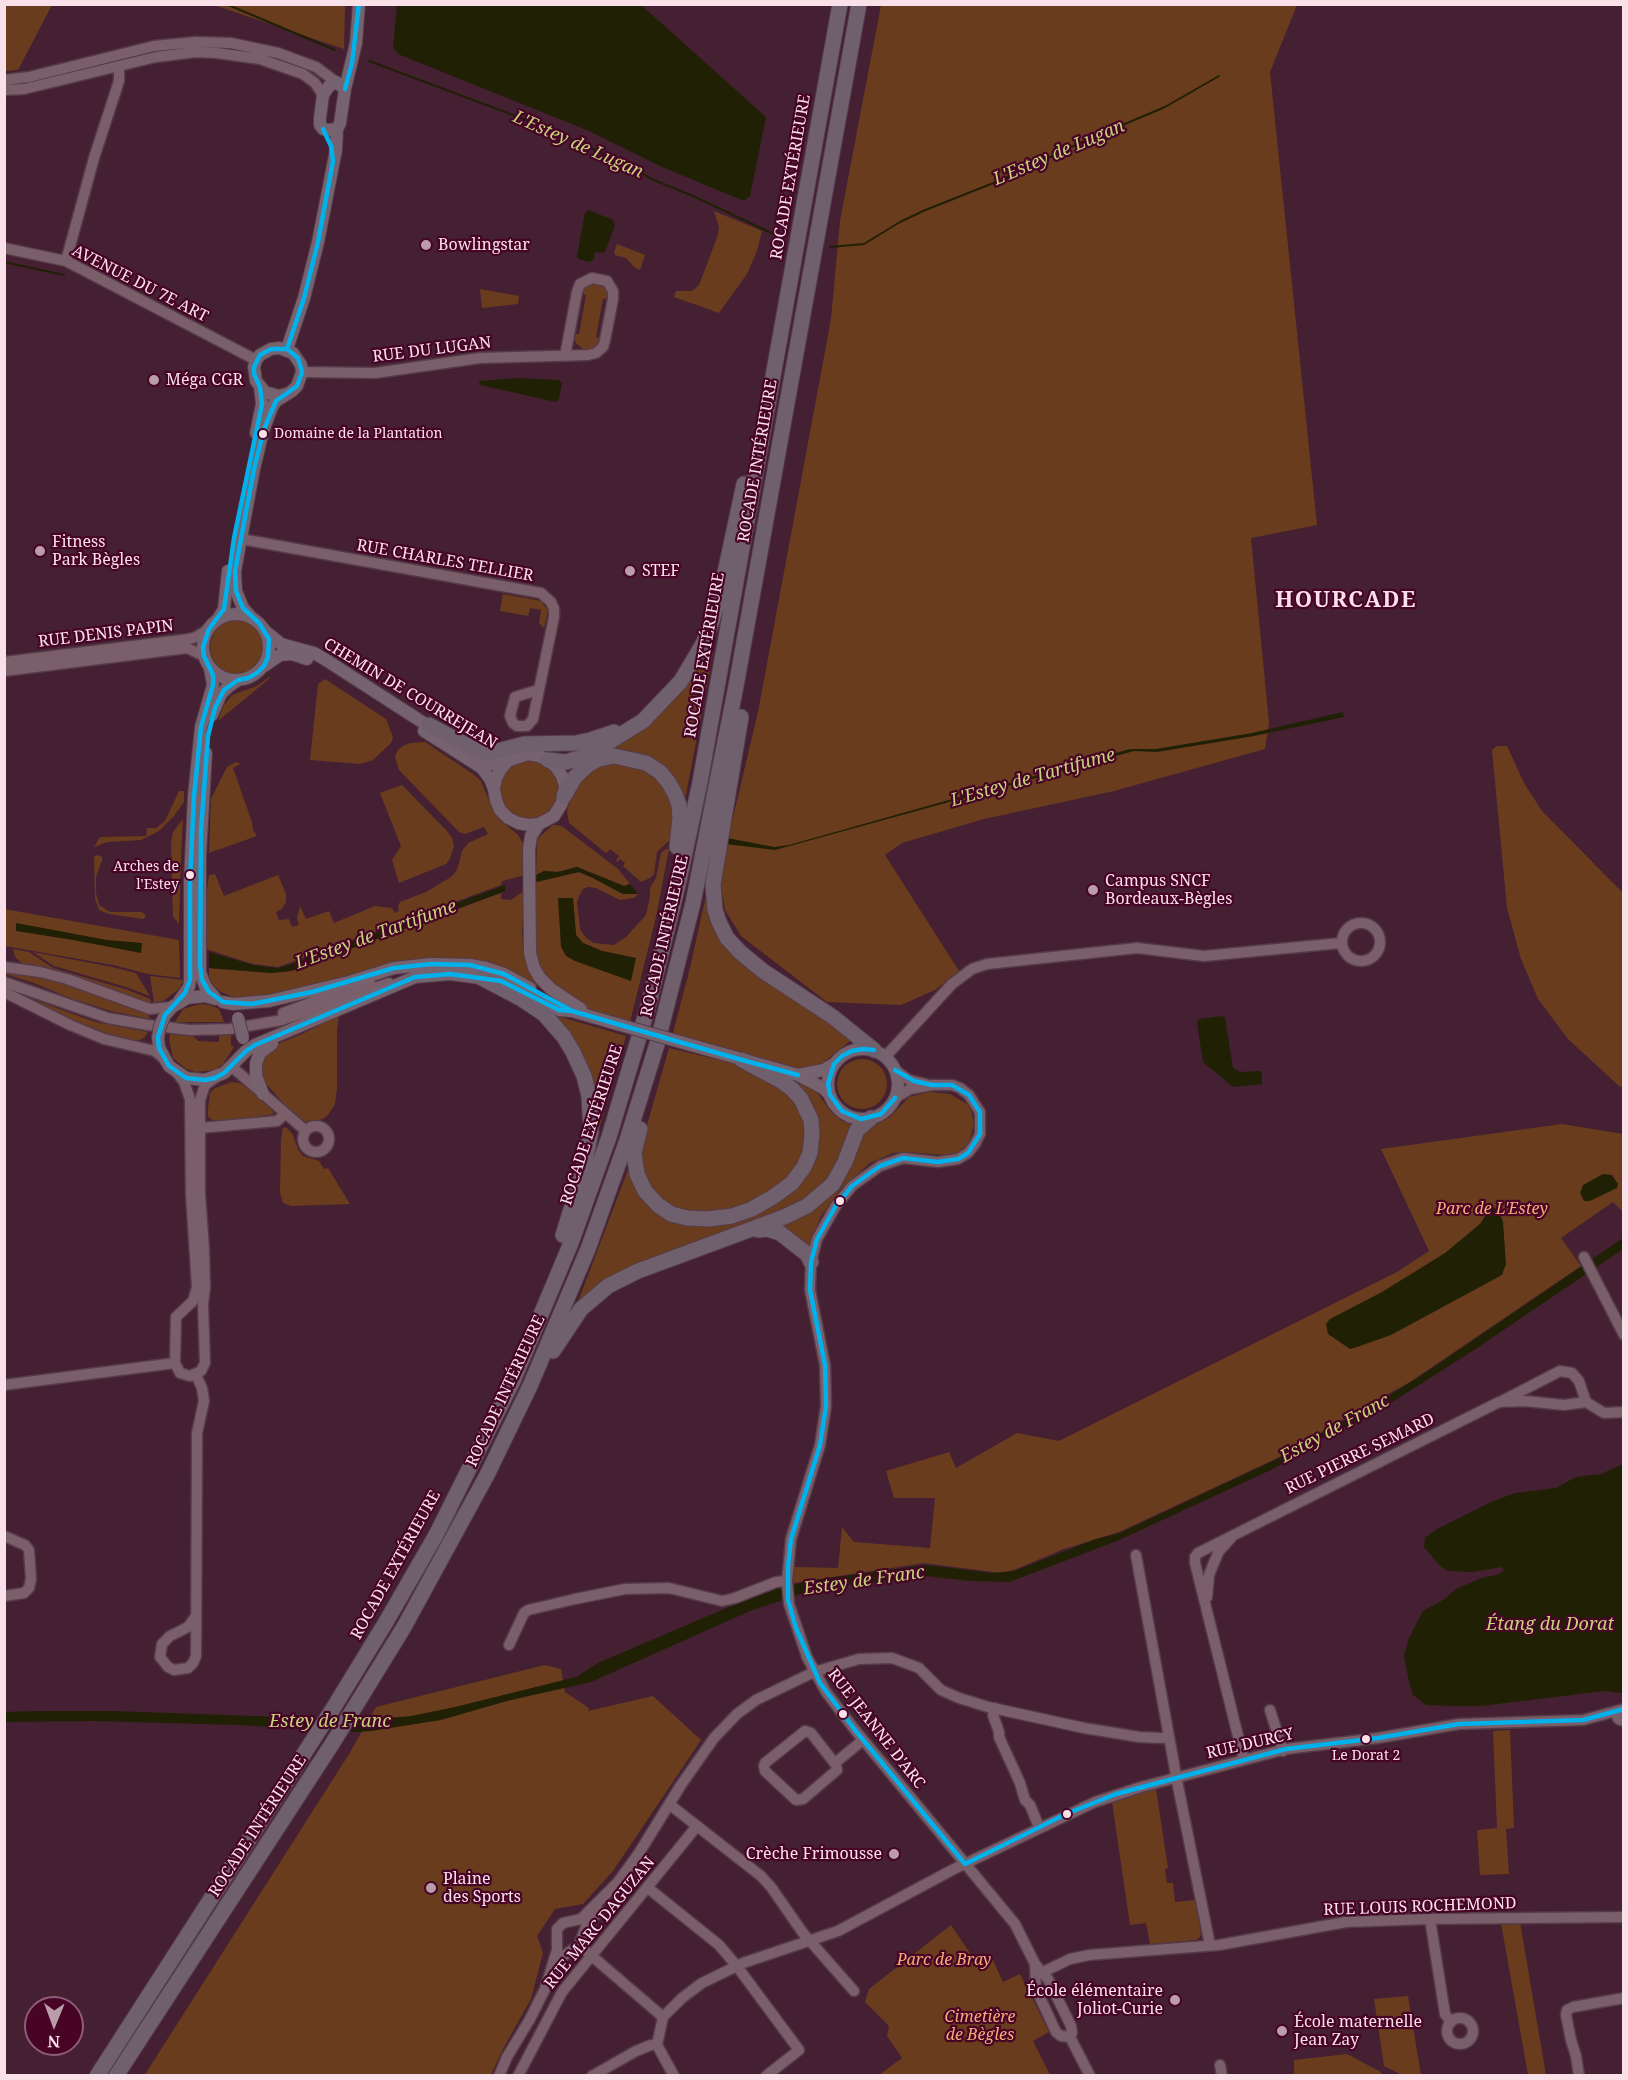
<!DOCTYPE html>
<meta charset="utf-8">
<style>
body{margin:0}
#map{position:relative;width:1628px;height:2080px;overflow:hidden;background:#442032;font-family:"Noto Serif",serif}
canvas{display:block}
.frame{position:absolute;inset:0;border:6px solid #fae1e9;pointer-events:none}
.north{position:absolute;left:24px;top:1996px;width:60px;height:60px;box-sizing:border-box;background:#470427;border:2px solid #8f5c75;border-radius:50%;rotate:181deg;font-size:16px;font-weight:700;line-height:24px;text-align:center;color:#fae1e9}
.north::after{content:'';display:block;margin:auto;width:21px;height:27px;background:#ba9da9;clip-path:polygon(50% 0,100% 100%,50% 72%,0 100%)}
</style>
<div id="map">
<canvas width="1628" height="2080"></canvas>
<div class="frame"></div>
<div class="north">N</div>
</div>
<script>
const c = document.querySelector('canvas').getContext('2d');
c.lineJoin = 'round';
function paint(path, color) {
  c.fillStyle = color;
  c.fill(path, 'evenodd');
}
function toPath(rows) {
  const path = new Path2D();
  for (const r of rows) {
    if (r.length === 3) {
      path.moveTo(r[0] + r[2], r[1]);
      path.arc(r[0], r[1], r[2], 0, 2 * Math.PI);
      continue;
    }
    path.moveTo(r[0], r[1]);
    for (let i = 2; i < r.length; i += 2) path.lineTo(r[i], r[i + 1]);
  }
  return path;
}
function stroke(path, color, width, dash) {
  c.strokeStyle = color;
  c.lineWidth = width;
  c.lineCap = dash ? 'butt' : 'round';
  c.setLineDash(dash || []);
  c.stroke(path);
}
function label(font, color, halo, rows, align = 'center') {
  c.font = font + ' "Noto Serif",serif';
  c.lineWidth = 4.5;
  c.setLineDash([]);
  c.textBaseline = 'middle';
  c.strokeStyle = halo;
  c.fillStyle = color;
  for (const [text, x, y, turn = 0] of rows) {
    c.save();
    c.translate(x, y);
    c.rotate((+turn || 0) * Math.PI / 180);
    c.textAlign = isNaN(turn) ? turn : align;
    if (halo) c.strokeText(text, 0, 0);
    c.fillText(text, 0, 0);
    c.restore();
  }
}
const green = toPath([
 [5,4,52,5,18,70,5,71],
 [214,5,345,5,344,49],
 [881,5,1297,5,1270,72,1317,525,1251,538,1269,723,1265,749,1114,791,984,819,902,843,885,855,959,971,935,990,901,1005,827,1002,741,936,725,910,719,876,758,712,831,319,840,221],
 [714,211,762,231,757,251,747,274,719,313,674,297,676,291,692,291,699,285,718,235,719,227],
 [617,244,645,255,640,270,634,267,626,258,615,255,614,252],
 [592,282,603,284,607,289,610,298,603,299,596,337,601,339,595,348,584,350,576,343,573,334,579,334,586,295,583,294,585,286],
 [480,289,519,296,518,304,482,308],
 [503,594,541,601,548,611,544,628,539,623,541,610,530,608,528,616,500,611],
 [237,647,27],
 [706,650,713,653,684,805,667,774,603,754],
 [269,677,270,678,218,721,224,705,232,695,257,686],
 [325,679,386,719,393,737,391,743,373,760,360,764,310,760,318,684],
 [425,742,473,774,481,781,493,810,500,820,518,835,524,845,524,870,522,876,502,881,501,885,278,967,253,964,206,949,206,899,209,875,215,874,224,896,278,875,286,894,286,902,282,909,276,912,279,920,289,919,292,927,299,925,297,918,300,906,306,919,329,911,334,923,375,906,392,908,395,913,399,911,398,906,400,902,426,892,451,877,457,870,462,851,468,843,488,834,484,827,465,834,459,832,399,770,395,757,398,750,403,746,410,743],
 [1497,746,1507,746,1524,783,1542,811,1623,893,1623,1088,1619,1086,1568,1039,1538,999,1521,959,1507,908,1492,750],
 [529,790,29],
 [236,762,240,764,233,768,252,822,253,830,257,836,209,853,211,799,227,767],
 [615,762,648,771,660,781,674,808,670,840,657,852,654,874,650,878,641,882,623,866,625,863,620,859,618,862,616,860,619,856,610,849,606,853,569,823,567,812,571,793,578,780,598,766],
 [402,785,447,831,452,838,454,846,450,859,446,864,399,883,392,860,401,846,380,793],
 [179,791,184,791,184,802,174,816,159,831,141,840,107,842,94,847,100,837,146,836,147,828,156,828,165,821],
 [183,819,181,857,179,924,173,917,171,843,173,832],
 [553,825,558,825,563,827,618,869,630,884,624,886,577,867,558,872,544,871,536,875,537,839],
 [666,849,669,849,656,917,630,1022,601,1014,586,1008,549,981,542,970,537,956,535,937,536,882,579,872,593,878,623,894,638,894,634,898,620,900,596,888,588,887,583,889,579,896,577,902,580,929,586,938,594,943,614,945,626,937,646,915,650,897,650,888,656,878,661,853],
 [573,899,576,935,583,943,602,951,635,958,561,947],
 [98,855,102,857,102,860,96,877,96,893,99,905,110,912,142,912,146,916,143,919,109,914,99,910,95,899,94,860,94,857],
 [709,881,714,924,850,1038,849,1042,819,1066,808,1069,797,1068,673,1033,691,964],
 [525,890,522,934,524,954,529,969,539,987,521,977,466,960,286,993,245,998,235,998,219,991,209,980,209,968,271,973,291,971,501,893,501,899,511,900],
 [4,909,179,940,180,978,148,974,113,965,5,946],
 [13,949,29,952,53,968,128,990,150,999,151,1001,149,1005,23,964,15,957],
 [33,952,112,967,136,973,150,996,126,987,54,966],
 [4,970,52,978,145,1011,151,1019,111,1011,70,998,34,983,5,974],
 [150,976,168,978,183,980,179,989,163,1001,154,1002],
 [21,995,95,1022,148,1032,144,1038,137,1041,95,1031,77,1025],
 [200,1004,210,1005,219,1009,224,1022,175,1022,183,1009],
 [544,1012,626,1036,589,1163,590,1089],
 [339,1015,337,1030,337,1089,335,1104,328,1115,323,1119,306,1122,294,1115,260,1077,261,1057,275,1045,304,1033],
 [170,1034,193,1036,198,1041,219,1042,219,1035,231,1035,231,1045,234,1047,223,1064,215,1070,196,1072,186,1069,173,1058,169,1040],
 [669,1048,732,1063,755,1072,776,1084,791,1098,803,1119,805,1143,800,1159,788,1177,753,1203,708,1215,669,1208,646,1182,639,1153],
 [862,1084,25],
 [780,1077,805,1085,816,1091,832,1113,842,1121,857,1125,820,1193,576,1307,629,1167,689,1225,794,1187,815,1129],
 [232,1082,239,1083,249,1088,270,1107,274,1114,220,1122,210,1119,208,1116,208,1108,210,1093,215,1088],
 [930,1092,950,1094,967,1104,971,1110,974,1124,970,1139,966,1146,958,1152,947,1155,905,1152,893,1153,870,1163,840,1190,821,1216,807,1250,770,1226,808,1209,858,1135,891,1116,909,1097],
 [1562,1124,1623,1134,1623,1212,1613,1202,1561,1238,1581,1266,1410,1382,1346,1417,1293,1450,1271,1461,1119,1532,1061,1550,1014,1570,1001,1573,924,1563,793,1583,794,1567,838,1568,842,1527,854,1542,930,1548,935,1498,894,1498,886,1471,949,1452,956,1468,1017,1433,1059,1441,1397,1272,1429,1251,1381,1149],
 [283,1127,287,1128,293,1135,298,1150,303,1156,319,1161,324,1169,328,1168,350,1204,291,1206,283,1203,280,1193,281,1140],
 [545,1665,561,1669,565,1692,589,1708,588,1711,653,1696,701,1740,613,1871,583,1904,555,1909,537,1936,543,1953,531,1999,503,2049,491,2075,144,2076,349,1754,376,1707],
 [1510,1730,1514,1828,1506,1829,1509,1874,1480,1875,1477,1830,1497,1828,1493,1731],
 [1156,1789,1168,1868,1165,1869,1167,1883,1173,1883,1175,1902,1195,1900,1201,1932,1200,1937,1196,1940,1150,1944,1146,1923,1130,1925,1112,1802],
 [1520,1922,1546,2075,1528,2075,1501,1923],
 [951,1925,978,1965,991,1956,1003,1982,1020,1974,1049,2032,1033,2041,1050,2075,879,2075,902,2058,887,2036,889,2026,865,2002,869,1989],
 [1408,1996,1421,2075,1402,2075,1384,2066,1374,1999],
 [1347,2054,1381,2072,1381,2075,1294,2075,1294,2060]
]);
const water = toPath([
 [397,5,641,5,766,117,750,196,744,201,662,167,589,131,398,54,393,47],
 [588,210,613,220,615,225,605,252,603,253,595,252,594,259,590,262,578,259,577,255,585,213],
 [517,378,559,380,562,383,559,399,556,402,480,385,479,381],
 [1343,712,1344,717,1254,736,1157,752,1134,751,775,850,726,844,727,838,774,847,789,845,1130,749,1156,749,1252,733],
 [577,867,624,886,630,884,638,894,623,894,593,878,579,872,536,882,536,875,544,871,558,872],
 [505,885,505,891,291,971,271,973,209,968,209,952,253,965,278,968,289,965],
 [558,898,573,898,576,935,583,943,602,951,636,958,631,981,575,961,566,956,561,947],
 [16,923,107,940,142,943,141,953,73,940,16,931],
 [1222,1016,1225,1018,1233,1068,1240,1072,1260,1071,1262,1073,1262,1084,1233,1087,1203,1062,1197,1023,1199,1019],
 [1603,1174,1612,1175,1618,1184,1617,1188,1590,1201,1584,1201,1580,1193,1583,1185],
 [1494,1207,1500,1214,1503,1222,1506,1264,1502,1275,1391,1335,1357,1347,1350,1349,1328,1334,1326,1324,1330,1319,1382,1292,1445,1253,1480,1224,1490,1208],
 [1623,1238,1623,1249,1474,1350,1367,1418,1331,1433,1313,1444,1303,1453,1273,1469,1171,1516,1117,1541,1009,1582,970,1581,926,1576,846,1585,804,1593,750,1611,591,1682,507,1701,441,1720,371,1731,357,1732,238,1725,95,1721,5,1722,4,1712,41,1711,113,1711,366,1720,411,1716,455,1707,576,1677,598,1663,729,1607,776,1589,814,1580,925,1565,993,1573,1014,1571,1096,1539,1120,1533,1294,1451,1309,1440,1377,1403,1425,1373],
 [1623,1464,1623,1692,1620,1693,1604,1691,1481,1706,1453,1706,1426,1705,1413,1695,1409,1682,1404,1656,1409,1638,1423,1611,1443,1600,1456,1589,1484,1577,1497,1575,1504,1570,1502,1567,1473,1572,1448,1571,1440,1566,1424,1547,1425,1538,1437,1529,1491,1502,1515,1493,1556,1488,1576,1477,1601,1474]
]);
const stream = toPath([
 [226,4,335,50],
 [369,61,529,121,613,158,654,180,693,196,782,238],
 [830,247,864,244,900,222,923,211,1001,180,1080,143,1165,107,1219,76],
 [4,262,64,275]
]);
const minor = toPath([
 [4,80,29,77,154,46,196,42,231,43,278,53,316,67,336,82],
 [4,90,24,89,156,57,196,52,217,53,260,59,303,74,315,83,323,95],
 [4,248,66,261,256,360],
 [66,261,94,158,119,81,119,66],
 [302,372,375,373,480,358,588,355,596,353,603,347,605,340,613,299,613,291,607,281,592,278,580,284,577,292,565,356],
 [241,539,541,593,551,602,554,609,554,617,533,719,527,726,517,726,513,723,510,716,515,697,538,690],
 [4,662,189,639,196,637,209,629],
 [4,671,187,648,204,656],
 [1361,942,19],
 [4,967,40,972,67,979,150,1009,172,1007],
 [4,982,108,1018,148,1025,190,1030,230,1029,282,1020,389,983],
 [4,992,70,1025,104,1039,155,1051,163,1058],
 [283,1013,370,981],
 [885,1057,952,984,972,969,987,964,1137,948,1204,956,1341,943],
 [232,1067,306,1131],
 [895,1070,909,1080,926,1084],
 [177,1073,184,1082,190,1099,191,1194,197,1287,193,1301,176,1317,175,1363,180,1373,190,1376,201,1371,205,1363,203,1304,205,1288,204,1249,200,1194,200,1100,205,1085,215,1078],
 [895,1098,910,1089,932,1085,952,1085,960,1088,969,1095,980,1112,980,1134,975,1144,968,1153,958,1159,938,1162,903,1158,880,1166,852,1186,835,1207,817,1239,811,1262,810,1290,825,1365,826,1406,820,1445,791,1539,787,1581,789,1604,807,1657,826,1692,855,1730,1015,1924,1035,1964,1048,1979,1071,2026,1072,2033,1070,2037,1090,2076],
 [316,1139,13],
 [200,1128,277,1121,285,1114],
 [1584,1257,1624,1335],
 [4,1385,175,1363],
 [1502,1401,1560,1371,1572,1373,1579,1381,1586,1402],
 [4,1536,25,1545,29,1550,31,1579,29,1588,24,1593,4,1596],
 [1136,1555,1178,1786,1210,1945],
 [1207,1597,1209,1575,1213,1565,1219,1551,1231,1538],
 [196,1616,188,1627,170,1636,162,1644,160,1657,168,1667,174,1670,188,1668,193,1663,196,1656,197,1447,197,1433,204,1401,202,1388,196,1375],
 [509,1645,524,1613,528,1610,575,1599,625,1589,669,1588,722,1601,735,1598,776,1582,787,1581],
 [995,1708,993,1715,999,1732,999,1737,1020,1783,1025,1800,1030,1805,1039,1827],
 [1270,1710,1283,1751],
 [1616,1711,1618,1719,1624,1721],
 [805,1731,811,1733,836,1765,837,1770,803,1799,796,1800,765,1771,764,1766,765,1763,805,1731],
 [1244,1760,1195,1563,1195,1557,1198,1553,1499,1402,1525,1401,1564,1405,1586,1402,1604,1413,1624,1412],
 [835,1763,863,1740],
 [669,1804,761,1876,771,1887,803,1933,854,1991],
 [648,1888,719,1945,736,1965,799,2050,766,2076],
 [1430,1919,1445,2014,1451,2022],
 [579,1945,663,2017],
 [1035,1964,1036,1989,1056,2032,1061,2036,1070,2037],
 [556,1969,562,1957,579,1945,587,1924,599,1911],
 [1043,1972,1070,1959,1089,1955,1219,1945,1346,1922,1430,1919,1624,1917],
 [545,1989,557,1950,557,1929,563,1923,581,1919,618,1882,639,1853,681,1785,714,1738,737,1714,756,1700,814,1672,859,1659,892,1658,919,1668,941,1690,959,1698,988,1707,1084,1728,1139,1737,1162,1738,1169,1736],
 [1460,2031,13],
 [1220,2065,1222,2076],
 [499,2076,507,2057,530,2019,547,1985],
 [518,2076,562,1992,697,1826],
 [592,2076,636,2051,651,2045,657,2045],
 [674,2076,657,2045,663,2017,682,1998,702,1983,743,1963,838,1931,954,1869,1095,1802,1141,1787,1286,1749,1378,1738,1459,1724,1583,1720,1624,1709],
 [1579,2076,1576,2056,1571,2040,1566,2015,1567,2010,1573,2007,1624,1998]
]);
const major = toPath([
 [345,89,336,82,329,86,323,95,320,118,320,125,323,129,328,130,337,129,340,123,345,89,356,43,359,4],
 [287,349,304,298,318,242,336,150,337,129],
 [256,433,262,404,260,387],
 [236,647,33],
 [252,618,243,608,236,591,235,571,254,469,263,431,272,407,276,401,292,391,297,386,302,372,301,365,293,353,279,348,271,349,260,355,256,360,254,367,256,381,265,392,279,396,286,394],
 [218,619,224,609,228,571],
 [265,631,281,644,314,653,326,660,436,731],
 [264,666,280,655,292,654,307,659],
 [212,715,221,694,228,687,238,680],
 [424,731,482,768,490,779,494,789],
 [465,750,483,761,492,764,498,764,528,754,539,756,548,760,556,767,562,776,565,786,562,803,554,816,539,824,529,825,518,823,508,818,500,810,496,800,494,789,496,778,501,769,508,761],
 [206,753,200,856,200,972,205,986,216,999],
 [539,824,531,836,529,849,530,953,534,968,540,978,551,989,581,1009],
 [516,988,559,1010,572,1011,610,1022],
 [179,1001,189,987,190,980,190,880,194,796,201,727,213,685,210,668],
 [223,1002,233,1004,269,1001,349,982,394,968,431,964,470,965,486,968,504,974,530,988],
 [165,1015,172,1007,187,998,205,996,216,999],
 [158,1037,159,1048,169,1066,186,1078,205,1080,224,1073,246,1051,255,1045,415,977,450,974,488,979],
 [691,1045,798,1075,823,1088,830,1095],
 [863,1084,35],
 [798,1075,824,1070,834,1064],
 [263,1094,256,1076,256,1063,260,1053,272,1044]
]);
const highway = toPath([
 [741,717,713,884,715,910,719,922,727,938,740,952,763,971,833,1017,874,1050],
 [429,725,474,749,487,754,524,744,576,743,590,740,614,732],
 [548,760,566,762,586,756,643,721,681,681,704,642,712,621,721,591,744,484],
 [564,796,575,777,589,764,599,759,614,756,646,763,660,772,669,783,675,794,679,805,680,818,677,847],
 [480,977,520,998,544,1014,564,1037,573,1052,584,1076,589,1096,591,1132,583,1171,563,1235],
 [640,1129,634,1153,637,1174,645,1191,658,1205,671,1214,687,1218,708,1219,732,1216,752,1209,773,1197,792,1183,804,1167,810,1153,812,1134,811,1120,801,1099,792,1089,781,1081,742,1060],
 [758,1230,767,1229,780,1233,807,1254,811,1262],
 [553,1351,581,1309,608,1286,638,1271,784,1217,807,1206,833,1184,845,1162,857,1130,871,1118],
 [97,2076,334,1707,386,1622,436,1535,513,1381,571,1243,609,1137,648,1007,679,881,700,782,840,4],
 [116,2076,332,1744,404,1627,487,1475,530,1386,588,1249,627,1140,657,1044,693,903,736,686,859,4]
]);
const majorBridge = toPath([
 [238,1018,243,1038],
 [610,1022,691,1045],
 [158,1037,160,1026,165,1015]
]);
const bus1 = toPath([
 [345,89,352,63,359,4],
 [271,349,287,349,298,358,302,372,297,386,276,401,264,429,254,469,235,571,236,591,243,608,259,623,269,639,268,657,264,666,257,673,248,678,238,680,224,690,215,708,208,736,201,830,200,965,202,980,209,992,223,1002,252,1004,312,992,394,968,431,964,470,965,504,974,572,1011,559,1010,501,981,450,974,415,977,255,1045,246,1051,224,1073,215,1078,205,1080,186,1078,169,1066,159,1048,158,1037,165,1015,185,993,190,980,190,880,194,796,201,727,213,685,213,675,204,656,203,647,209,629,224,609,234,538,262,404,260,387,254,374,254,367,260,355,271,349],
 [287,349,304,298,318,242,333,161,331,146,323,129],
 [572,1011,742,1060],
 [572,1011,742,1060],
 [874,1050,863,1049,852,1051,842,1056,834,1064,828,1084,830,1095,842,1111,861,1119,881,1114,895,1098],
 [742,1060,798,1075],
 [895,1070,914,1081,932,1085,952,1085,969,1095,980,1112,980,1134,968,1153,958,1159,938,1162,903,1158,880,1166,852,1186,835,1207,817,1239,811,1262,810,1290,825,1365,826,1406,820,1445,791,1539,788,1566,788,1600,796,1628,820,1683,855,1730,965,1864],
 [965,1864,1066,1814,1116,1794,1286,1749,1378,1738,1459,1724,1583,1720,1624,1709]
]);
const markers = [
 [426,245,6,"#ba9da9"],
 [154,380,6,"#ba9da9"],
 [263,434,5,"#fae1e9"],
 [40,551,6,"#ba9da9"],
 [630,571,6,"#ba9da9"],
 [190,875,5,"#fae1e9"],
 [1093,890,6,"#ba9da9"],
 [840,1201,5,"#fae1e9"],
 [843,1714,5,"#fae1e9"],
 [1366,1739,5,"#fae1e9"],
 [1067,1814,5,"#fae1e9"],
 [894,1854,6,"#ba9da9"],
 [431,1888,6,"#ba9da9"],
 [1175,2000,6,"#ba9da9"],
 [1282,2031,6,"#ba9da9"]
];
const busNames = [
 ["Domaine de la Plantation",274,434],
 ["Arches de",179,867,"right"],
 ["l'Estey",179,885,"right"],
 ["Le Dorat 2",1366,1756,"center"]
];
const streetNames = [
 ["ROCADE EXTÉRIEURE",791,177,-80],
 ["AVENUE DU 7E ART",140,284,27],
 ["RUE DU LUGAN",432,350,-7],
 ["ROCADE INTÉRIEURE",758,461,-80],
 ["RUE CHARLES TELLIER",445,561,10],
 ["RUE DENIS PAPIN",106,634,-7],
 ["ROCADE EXTÉRIEURE",705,655,-80],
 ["CHEMIN DE COURREJEAN",410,694,31],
 ["ROCADE INTÉRIEURE",665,936,-77],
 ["ROCADE EXTÉRIEURE",592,1125,-72],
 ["ROCADE INTÉRIEURE",506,1391,-65],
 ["RUE PIERRE SEMARD",1360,1454,-26],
 ["ROCADE EXTÉRIEURE",396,1565,-61],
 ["RUE JEANNE D'ARC",876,1729,52],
 ["RUE DURCY",1250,1744,-13],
 ["ROCADE INTÉRIEURE",258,1826,-57],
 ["RUE LOUIS ROCHEMOND",1420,1907,-2],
 ["RUE MARC DAGUZAN",600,1923,-51]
];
const poiNames = [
 ["Bowlingstar",438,245],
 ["Méga CGR",166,380],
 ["Fitness",52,542],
 ["Park Bègles",52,560],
 ["STEF",642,571],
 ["Campus SNCF",1105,881],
 ["Bordeaux-Bègles",1105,899],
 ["Crèche Frimousse",882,1854,"right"],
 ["Plaine",443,1879],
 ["des Sports",443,1897],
 ["École élémentaire",1163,1991,"right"],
 ["Joliot-Curie",1163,2009,"right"],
 ["École maternelle",1294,2022],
 ["Jean Zay",1294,2040]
];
const parkNames = [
 ["Parc de L'Estey",1492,1209],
 ["Parc de Bray",944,1960],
 ["Cimetière",980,2017],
 ["de Bègles",980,2035]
];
const waterNames = [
 ["L'Estey de Lugan",578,145,24],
 ["L'Estey de Lugan",1059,153,-23],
 ["L'Estey de Tartifume",1033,778,-16],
 ["L'Estey de Tartifume",376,935,-20],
 ["Estey de Franc",1335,1429,-29],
 ["Estey de Franc",864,1581,-8],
 ["Étang du Dorat",1550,1625],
 ["Estey de Franc",330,1722]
];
const districtNames = [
 ["HOURCADE",1346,601]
];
paint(green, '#6a3c1e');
paint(water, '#202005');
stroke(stream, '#202005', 2);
stroke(minor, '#553b47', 13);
stroke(major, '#553b47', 14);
stroke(highway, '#553b47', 17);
stroke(minor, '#7a5e6a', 10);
stroke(major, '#776370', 12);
stroke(highway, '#70606e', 15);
stroke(majorBridge, '#553b47', 14, []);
stroke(majorBridge, '#776370', 12);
stroke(bus1, '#00b1eb', 4.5);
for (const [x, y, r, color] of markers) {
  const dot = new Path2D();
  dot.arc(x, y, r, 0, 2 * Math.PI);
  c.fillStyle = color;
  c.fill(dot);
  stroke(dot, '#470427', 2);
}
label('14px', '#fae1e9', '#470427', busNames, 'left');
label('16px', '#fae1e9', '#470427', streetNames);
label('16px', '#fae1e9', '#470427', poiNames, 'left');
label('italic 16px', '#f8ab75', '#470427', parkNames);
label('italic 18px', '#c6d279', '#470427', waterNames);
c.letterSpacing = '1.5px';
label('bold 22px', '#fae1e9', '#470427', districtNames);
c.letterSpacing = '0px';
</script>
